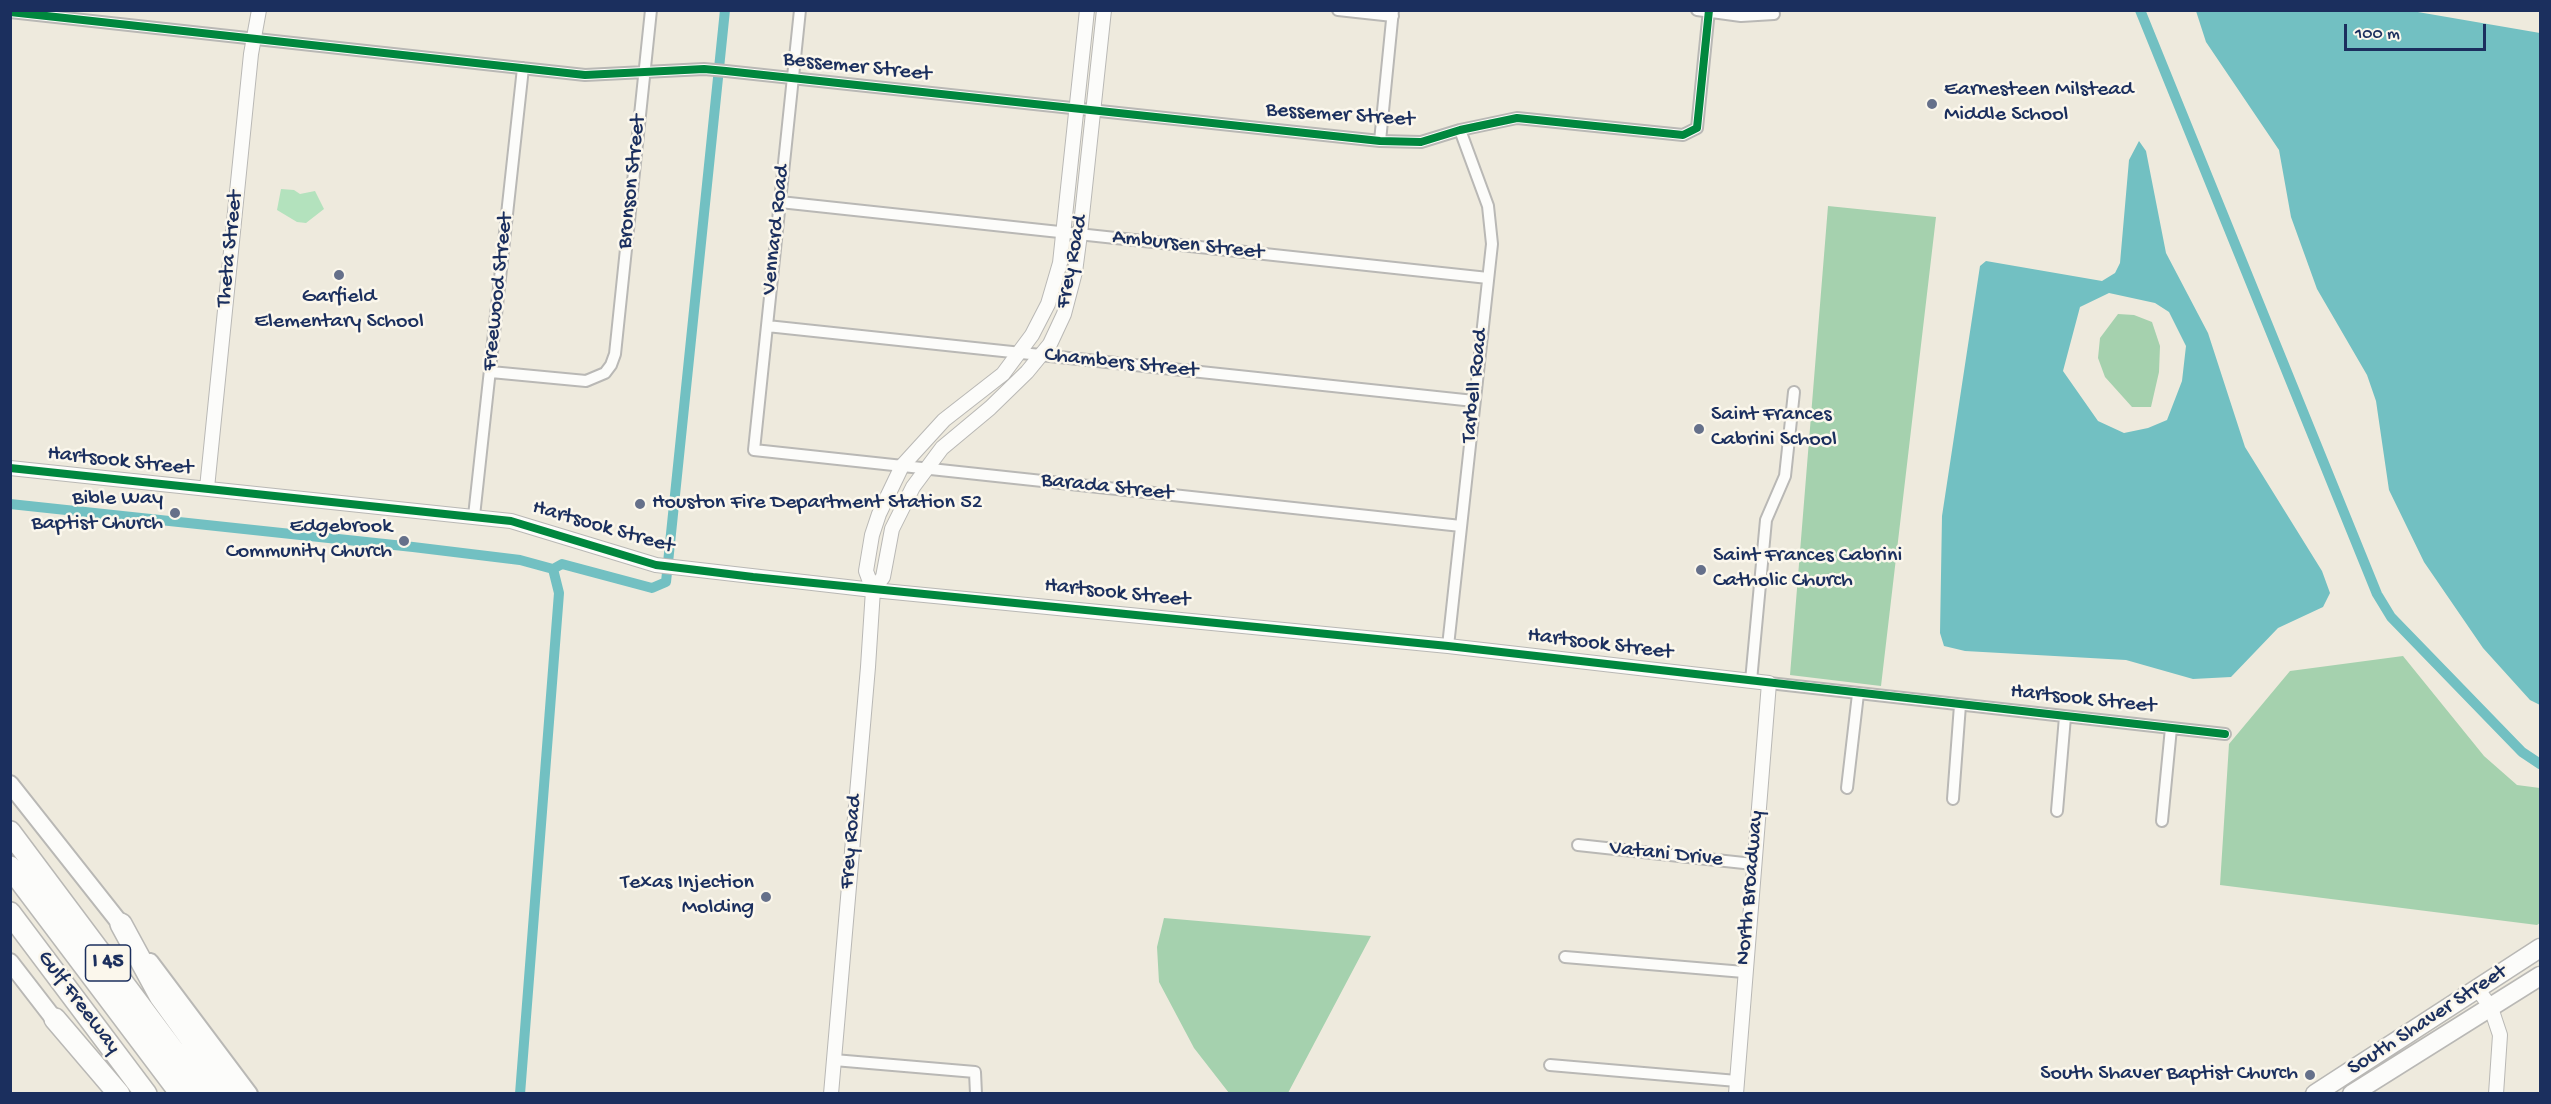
<!DOCTYPE html>
<style>
body{margin:0}
#map{position:relative;width:2551px;height:1104px;overflow:hidden;background:#eeeadd;font-family:"Gochi Hand",sans-serif}
canvas{display:block}
.frame{position:absolute;inset:0;border:12px solid #1b2f5e;pointer-events:none}
.scale{position:absolute;left:2344px;top:24px;width:142px;height:27px;box-sizing:border-box;border:3px solid #1b2f5e;border-top:0;padding-left:8px;font-size:18px;line-height:21px;white-space:nowrap;color:#1b2f5e;-webkit-text-stroke:4px #fbf7ec;paint-order:stroke}
</style>
<div id="map">
<canvas width="2551" height="1104"></canvas>
<div class="frame"></div>
<div class="scale">100 m</div>
</div>
<script>
const c = document.querySelector('canvas').getContext('2d');
c.lineJoin = 'round';
function paint(path, color) {
  c.fillStyle = color;
  c.fill(path, 'evenodd');
}
function toPath(rows) {
  const path = new Path2D();
  for (const r of rows) {
    path.moveTo(r[0], r[1]);
    for (let i = 2; i < r.length; i += 2) path.lineTo(r[i], r[i + 1]);
  }
  return path;
}
function stroke(path, color, width, dash) {
  c.strokeStyle = color;
  c.lineWidth = width;
  c.lineCap = dash ? 'butt' : 'round';
  c.setLineDash(dash || []);
  c.stroke(path);
}
function label(font, color, halo, rows, align = 'center') {
  c.font = font + ' "Gochi Hand",sans-serif';
  c.lineWidth = 5;
  c.setLineDash([]);
  c.textBaseline = 'middle';
  c.strokeStyle = halo;
  c.fillStyle = color;
  for (const [text, x, y, turn = 0] of rows) {
    c.save();
    c.translate(x, y);
    c.rotate((+turn || 0) * Math.PI / 180);
    c.textAlign = isNaN(turn) ? turn : align;
    if (halo) c.strokeText(text, 0, 0);
    c.fillText(text, 0, 0);
    c.restore();
  }
}
const green = toPath([
 [281,189,294,190,300,194,315,191,324,209,306,223,297,222,277,210]
]);
const forest = toPath([
 [1828,206,1936,217,1881,686,1790,675],
 [2118,314,2134,315,2152,322,2160,346,2159,372,2151,407,2132,407,2105,377,2098,358,2100,338],
 [2403,656,2484,756,2517,785,2540,788,2540,923,2537,925,2220,885,2229,744,2290,671],
 [1164,918,1371,936,1288,1093,1229,1093,1194,1048,1159,982,1157,947]
]);
const water = toPath([
 [2196,11,2412,11,2540,33,2540,705,2530,700,2483,648,2424,562,2389,490,2376,401,2367,375,2317,289,2291,217,2279,150,2206,42],
 [2139,141,2146,151,2166,253,2208,333,2245,447,2322,571,2330,593,2323,607,2278,628,2231,677,2193,679,2126,660,1965,651,1944,646,1940,633,1942,516,1980,266,1986,261,2102,281,2115,273,2120,263,2129,160],
 [2109,293,2155,303,2169,312,2186,346,2182,381,2167,420,2148,428,2124,433,2098,421,2063,371,2080,307]
]);
const canal = toPath([
 [2140,10,2377,594,2391,617,2522,752,2540,764],
 [10,504,413,547,520,560,553,569,562,564,652,588,666,582,725,10],
 [520,1094,559,593,553,569]
]);
const minor = toPath([
 [800,10,754,450,1461,526],
 [1338,10,1393,16],
 [1697,10,1741,16,1774,14],
 [10,12,585,75,704,69,726,71,1380,141,1421,142,1460,130,1517,118,1683,135,1697,128,1709,10],
 [1380,141,1393,10],
 [780,202,1488,278],
 [767,326,1474,401],
 [491,372,586,381,605,373,611,365,615,354,651,10],
 [474,516,523,68],
 [1448,646,1492,244,1488,206,1460,130],
 [1751,681,1766,520,1785,476,1794,392],
 [1769,683,2225,734],
 [1847,788,1858,694],
 [1953,799,1960,705],
 [2057,811,2065,717],
 [2162,821,2171,728],
 [1578,845,1753,864],
 [1565,957,1744,972],
 [834,1060,975,1072,976,1094],
 [1550,1065,1737,1081]
]);
const tertiary = toPath([
 [10,468,511,521,656,565,873,590,1448,646,1769,683,1736,1094],
 [207,488,251,54,259,10],
 [873,590,883,577,892,529,913,487,942,448,990,408,1027,372,1050,344,1064,314,1075,272,1080,234,1104,10],
 [2477,988,2491,1008,2500,1035,2496,1094],
 [831,1094,868,667,873,590,866,571,872,535,879,514,902,466,944,420,1003,374,1032,335,1048,304,1060,263,1087,10]
]);
const secondary = toPath([
 [10,784,127,932],
 [10,962,61,1028],
 [150,962,249,1094]
]);
const primary = toPath([
 [2315,1094,2540,948],
 [2352,1094,2540,976]
]);
const motorway = toPath([
 [10,832,206,1094],
 [10,867,181,1094],
 [10,913,146,1094],
 [121,924,160,996,231,1094],
 [55,1019,119,1094]
]);
const cycleway = toPath([
 [10,12,585,75,704,69,726,71,1380,141,1421,142,1460,130,1517,118,1683,135,1697,128,1709,10],
 [10,468,511,521,656,565,753,577,1448,646,2225,734]
]);
const markers = [
 [1932,104,6,"#65708a"],
 [339,275,6,"#65708a"],
 [1699,429,6,"#65708a"],
 [640,504,6,"#65708a"],
 [175,513,6,"#65708a"],
 [404,541,6,"#65708a"],
 [1701,570,6,"#65708a"],
 [766,897,6,"#65708a"],
 [2310,1075,6,"#65708a"]
];
const shields = [
 [108,963,45]
];
const shieldNames = [
 ["I 45",108,963]
];
const streetNames = [
 ["Bessemer Street",857,68,6],
 ["Bessemer Street",1340,116,4],
 ["Bronson Street",633,182,-84],
 ["Vennard Road",777,230,-84],
 ["Ambursen Street",1188,246,6],
 ["Theta Street",231,249,-84],
 ["Frey Road",1073,262,-79],
 ["Freewood Street",499,292,-84],
 ["Chambers Street",1121,364,6],
 ["Tarbell Road",1476,386,-84],
 ["Hartsook Street",120,462,6],
 ["Barada Street",1107,488,6],
 ["Hartsook Street",603,528,16],
 ["Hartsook Street",1117,594,6],
 ["Hartsook Street",1600,645,7],
 ["Hartsook Street",2083,700,6],
 ["Frey Road",852,842,-85],
 ["Vatani Drive",1666,855,6],
 ["North Broadway",1751,888,-85],
 ["Gulf Freeway",78,1003,53],
 ["South Shaver Street",2428,1021,-33]
];
const poiNames = [
 ["Earnesteen Milstead",1944,91],
 ["Middle School",1944,116],
 ["Garfield",339,298,"center"],
 ["Elementary School",339,323,"center"],
 ["Saint Frances",1711,416],
 ["Cabrini School",1711,441],
 ["Bible Way",163,500,"right"],
 ["Baptist Church",163,525,"right"],
 ["Houston Fire Department Station 52",652,504],
 ["Edgebrook",392,528,"right"],
 ["Community Church",392,553,"right"],
 ["Saint Frances Cabrini",1713,557],
 ["Catholic Church",1713,582],
 ["Texas Injection",754,884,"right"],
 ["Molding",754,909,"right"],
 ["South Shaver Baptist Church",2298,1075,"right"]
];
paint(green, '#b3e2bd');
paint(forest, '#a5d1ae');
paint(water, '#72c0c2');
stroke(canal, '#72c0c2', 10);
stroke(minor, '#b9b8b5', 14);
stroke(tertiary, '#b9b8b5', 16);
stroke(secondary, '#b9b8b5', 20);
stroke(primary, '#b9b8b5', 21);
stroke(motorway, '#b9b8b5', 24);
stroke(minor, '#fcfcfa', 10);
stroke(tertiary, '#fcfcfa', 14);
stroke(secondary, '#fcfcfa', 16);
stroke(primary, '#fcfcfa', 18);
stroke(motorway, '#fcfcfa', 21);
stroke(cycleway, '#00873e', 8);
for (const [x, y, r, color] of markers) {
  const dot = new Path2D();
  dot.arc(x, y, r, 0, 2 * Math.PI);
  c.fillStyle = color;
  c.fill(dot);
  stroke(dot, '#fbf7ec', 2);
}
for (const [x, y, w] of shields) {
  const box = new Path2D();
  box.roundRect(x - w / 2, y - 18, w, 36, 4.5);
  c.fillStyle = '#fbf7ec';
  c.fill(box);
  stroke(box, '#1b2f5e', 1.5);
}
label('bold 21px', '#1b2f5e', null, shieldNames);
label('22px', '#1b2f5e', '#fbf7ec', streetNames);
label('22px', '#1b2f5e', '#fbf7ec', poiNames, 'left');
</script>
